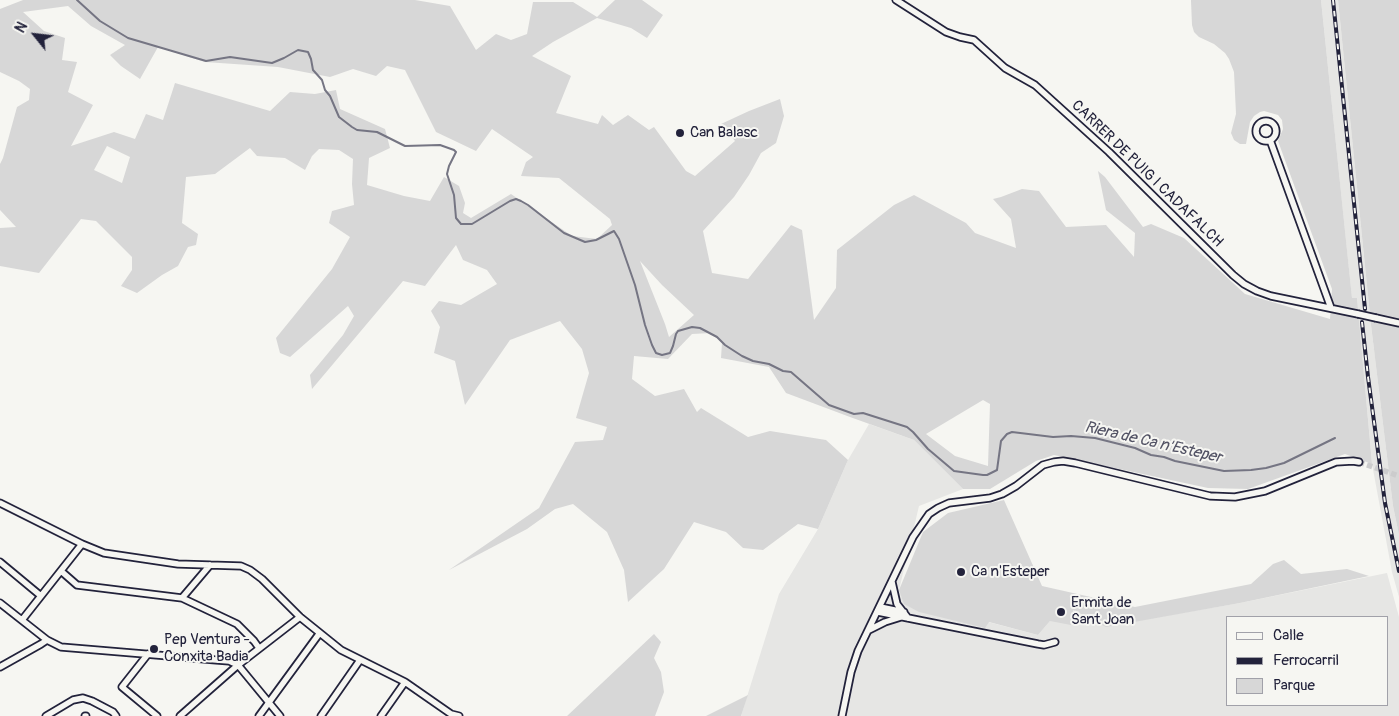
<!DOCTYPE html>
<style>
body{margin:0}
#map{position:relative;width:1399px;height:716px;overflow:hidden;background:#f6f6f2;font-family:Pangolin,sans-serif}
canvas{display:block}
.legend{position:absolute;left:1226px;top:616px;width:162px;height:90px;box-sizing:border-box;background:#f6f6f2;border:1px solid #a1a1a9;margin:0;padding:6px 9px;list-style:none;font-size:15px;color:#22223b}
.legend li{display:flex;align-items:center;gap:10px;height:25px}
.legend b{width:25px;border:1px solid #a1a1a9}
.north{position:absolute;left:10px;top:10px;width:50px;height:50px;-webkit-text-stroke:4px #f6f6f2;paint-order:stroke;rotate:299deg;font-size:14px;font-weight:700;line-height:20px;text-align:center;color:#22223b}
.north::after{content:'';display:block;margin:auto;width:18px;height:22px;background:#22223b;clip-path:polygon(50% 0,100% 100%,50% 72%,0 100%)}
</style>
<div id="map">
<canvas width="1399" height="716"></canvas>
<ul class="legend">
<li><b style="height:6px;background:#f6f6f2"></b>Calle</li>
<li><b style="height:6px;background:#22223b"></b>Ferrocarril</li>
<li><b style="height:14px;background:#d7d7d7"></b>Parque</li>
</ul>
<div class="north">N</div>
</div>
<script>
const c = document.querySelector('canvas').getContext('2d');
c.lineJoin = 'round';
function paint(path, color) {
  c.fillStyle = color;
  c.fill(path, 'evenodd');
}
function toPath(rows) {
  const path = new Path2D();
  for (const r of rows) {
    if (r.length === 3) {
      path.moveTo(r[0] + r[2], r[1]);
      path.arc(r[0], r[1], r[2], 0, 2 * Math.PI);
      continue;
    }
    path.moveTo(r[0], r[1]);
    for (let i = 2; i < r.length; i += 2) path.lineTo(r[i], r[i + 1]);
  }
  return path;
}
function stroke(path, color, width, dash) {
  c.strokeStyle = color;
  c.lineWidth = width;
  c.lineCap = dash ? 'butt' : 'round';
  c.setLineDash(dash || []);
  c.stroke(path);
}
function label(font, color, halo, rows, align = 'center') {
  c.font = font + ' Pangolin,sans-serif';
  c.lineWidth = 4;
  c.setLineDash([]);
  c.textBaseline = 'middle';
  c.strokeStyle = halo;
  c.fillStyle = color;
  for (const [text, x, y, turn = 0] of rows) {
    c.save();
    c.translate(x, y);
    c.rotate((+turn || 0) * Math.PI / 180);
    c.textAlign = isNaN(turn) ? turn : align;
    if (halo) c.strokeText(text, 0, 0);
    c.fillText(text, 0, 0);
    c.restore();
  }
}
const built = toPath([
 [1321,0,1338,0,1371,325,1393,506,1399,535,1399,597,1392,572,1372,464,1357,298,1352,299],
 [869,424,914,440,963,489,919,506,899,590,988,622,1038,635,1050,621,1073,610,1106,626,1240,603,1387,573,1399,617,1399,716,741,716,779,594,818,529,848,460],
 [1228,617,1388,617,1388,705,1228,705]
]);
const green = toPath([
 [23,0,415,0,450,6,476,50,496,34,511,40,527,34,533,2,573,2,597,17,615,0,642,0,663,15,647,38,631,28,597,18,553,42,532,56,571,76,556,113,598,124,602,115,613,125,628,115,649,130,654,127,686,171,695,176,735,141,721,124,749,111,780,99,784,116,776,143,761,153,749,175,734,197,703,231,712,273,748,279,791,225,802,230,814,320,836,288,837,250,894,205,914,195,966,223,975,233,1016,248,1011,219,993,199,1001,197,1022,189,1039,191,1066,227,1106,225,1134,257,1135,233,1106,210,1098,171,1105,177,1143,227,1151,224,1184,238,1245,294,1330,319,1332,289,1278,141,1283,129,1282,120,1278,115,1264,111,1260,112,1254,116,1250,122,1246,144,1240,144,1234,140,1231,133,1236,114,1234,72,1229,59,1225,53,1214,44,1199,37,1194,32,1192,25,1191,1,1191,0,1321,0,1352,298,1357,298,1372,464,1345,454,1248,489,1208,488,1054,455,1036,461,990,489,963,489,914,440,850,417,786,393,769,367,721,358,722,343,711,333,692,334,668,359,634,356,632,379,655,396,684,389,697,412,701,408,748,437,770,431,826,440,848,460,818,529,798,524,763,550,743,548,726,532,694,522,664,569,628,602,624,570,607,532,573,504,555,509,527,529,449,570,539,508,575,442,603,440,607,427,576,418,589,373,582,349,560,321,510,340,465,405,455,361,434,353,440,327,431,311,439,301,461,305,497,284,487,270,463,260,456,245,425,286,403,281,312,389,310,375,343,335,354,316,348,306,290,357,280,353,276,338,332,269,350,237,329,223,332,211,354,205,352,184,353,159,339,150,319,149,312,156,305,170,285,158,257,156,250,148,215,174,186,177,182,223,198,234,196,245,188,247,178,266,162,275,137,293,121,286,132,270,132,257,96,221,81,219,39,273,0,266,0,228,16,227,0,210,0,164,3,158,17,107,29,100,30,89,19,81,0,72,0,9],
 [68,6,91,26,125,45,110,55,121,66,140,79,158,47,205,62,278,67,330,77,353,69,376,76,387,66,405,70,436,132,476,151,492,129,533,157,526,162,521,176,559,178,610,219,612,225,597,239,572,236,511,194,471,218,463,213,465,203,459,186,444,177,430,201,404,196,367,185,369,158,390,148,385,129,340,109,336,90,315,94,290,92,270,111,175,83,163,120,146,114,135,139,114,132,71,146,93,105,68,92,77,62,62,60,65,38,44,31,23,12],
 [107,146,130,157,122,183,94,170],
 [640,261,662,285,694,315,669,337,665,324],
 [983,400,990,404,988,466,955,456,926,434],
 [1338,0,1399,0,1399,535,1393,506,1371,325],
 [1004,500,1042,586,1135,607,1251,584,1273,564,1284,560,1301,574,1347,569,1369,576,1240,603,1106,627,1073,610,1071,625,1050,621,1038,635,989,622,985,628,919,612,904,604,899,590,923,532,948,513],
 [654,634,661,642,654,658,661,672,664,692,655,716,567,716],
 [748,695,741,716,706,716]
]);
const stream = toPath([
 [77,0,100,21,128,38,206,61,230,57,272,63,284,58,298,50,308,52,311,59,313,70,322,80,325,90,330,96,339,117,352,127,357,130,377,132,405,146,440,145,454,150,456,152,449,166,447,174,454,195,456,218,461,224,472,224,510,201,516,199,521,201,528,205,564,233,585,242,596,240,614,231,619,239,635,285,645,325,652,345,656,353,662,355,670,353,673,346,676,334,678,331,692,327,700,328,717,337,725,345,742,356,753,361,769,364,783,371,791,372,829,405,854,414,863,413,907,427,913,432,928,449,954,471,983,475,987,475,997,470,1001,441,1007,434,1012,432,1053,437,1071,436,1095,438,1135,448,1151,455,1164,457,1175,461,1224,471,1251,470,1266,468,1284,463,1335,438]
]);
const minorTunnel = toPath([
 [1359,462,1399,476]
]);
const minor = toPath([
 [896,0,946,32,960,37,974,40,1005,68,1035,85,1109,152,1233,275,1244,284,1257,291,1271,296,1358,314],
 [1266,131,10],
 [1270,140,1331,308],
 [1376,318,1399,323],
 [0,503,82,544,104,553,178,564,241,566,250,570,262,579,300,617,341,650,405,682,451,714,459,716],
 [0,562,41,596],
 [61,571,77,585,182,598,237,624,254,641,259,648],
 [892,582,897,604,908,618],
 [182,598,210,565],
 [0,603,47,640,61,647,216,660,229,661,238,665,280,716],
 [880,607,904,612],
 [878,612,1038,644,1044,645,1055,642],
 [22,620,82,544],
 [869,630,885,622,901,617],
 [148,654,122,687,157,716],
 [0,667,41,644,47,640],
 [46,716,73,700,83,698,92,701,113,712,116,716],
 [85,716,86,716],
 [180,716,238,665,300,617],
 [259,716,319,634],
 [321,716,360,660],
 [381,716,405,682],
 [842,716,851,672,858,651,913,537,929,514,938,508,949,503,990,498,1002,494,1016,486,1043,465,1054,462,1063,461,1075,463,1210,496,1235,497,1265,491,1336,462,1353,461,1359,462]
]);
const rail = toPath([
 [1333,0,1365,309],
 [1362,322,1368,377,1385,503,1399,571]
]);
const minorBridge = toPath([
 [1358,314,1376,318]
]);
const markers = [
 [680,133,5,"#22223b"],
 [961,572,5,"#22223b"],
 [1061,612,5,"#22223b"],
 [154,649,5,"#22223b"]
];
const poiNames = [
 ["Can Balasc",690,133],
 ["Ca n'Esteper",971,572],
 ["Ermita de",1071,603],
 ["Sant Joan",1071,620],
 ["Pep Ventura -",164,640],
 ["Conxita Badia",164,657]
];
const streetNames = [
 ["CARRER DE PUIG I CADAFALCH",1147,174,44]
];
const waterNames = [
 ["Riera de Ca n'Esteper",1153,443,13]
];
paint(built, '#e6e6e4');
paint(green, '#d7d7d7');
stroke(stream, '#757583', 2);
stroke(minorTunnel, '#cccccd', 5.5, [5.5, 3]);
stroke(minor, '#22223b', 9);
stroke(minor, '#f6f6f2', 5.5);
stroke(rail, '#22223b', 4);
stroke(rail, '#f6f6f2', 2, [5.5]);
stroke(minorBridge, '#22223b', 9, []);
stroke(minorBridge, '#f6f6f2', 5.5);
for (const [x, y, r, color] of markers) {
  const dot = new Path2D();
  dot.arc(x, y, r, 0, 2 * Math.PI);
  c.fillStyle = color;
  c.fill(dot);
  stroke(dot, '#f6f6f2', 2);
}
label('15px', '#22223b', '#f6f6f2', poiNames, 'left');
label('15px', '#22223b', '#f6f6f2', streetNames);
label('italic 16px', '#535365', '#f6f6f2', waterNames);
</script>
